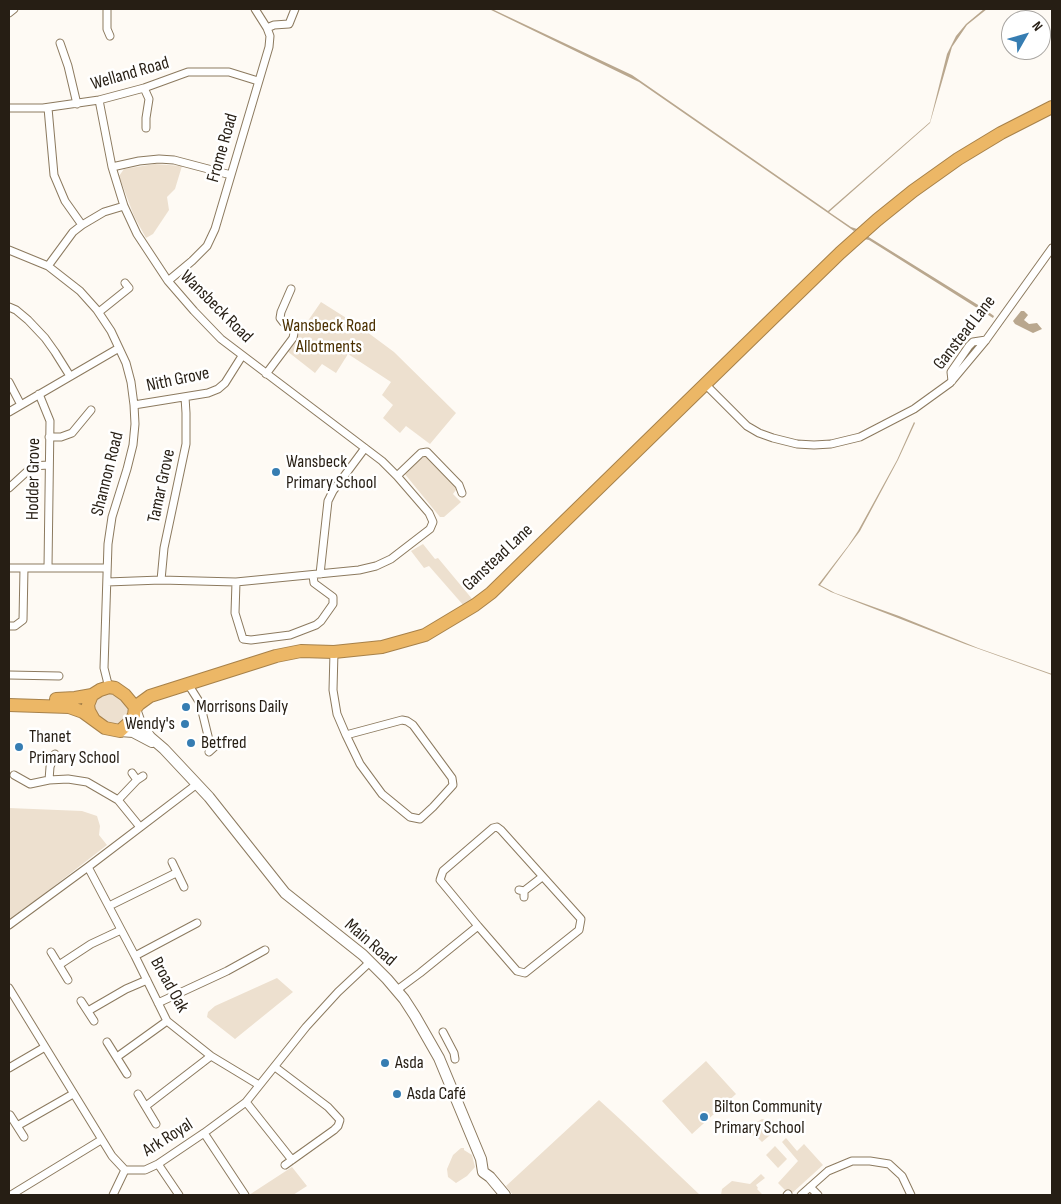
<!DOCTYPE html>
<meta charset="utf-8">
<style>
body{margin:0}
#map{position:relative;width:1061px;height:1204px;overflow:hidden;background:#fefaf4;font-family:"Sofia Sans Condensed",sans-serif}
canvas{display:block}
.frame{position:absolute;inset:0;border:10px solid #261e14;pointer-events:none}
.north{position:absolute;left:1001px;top:10px;width:50px;height:50px;box-sizing:border-box;background:#fff;border:1px solid #a8a5a1;border-radius:50%;rotate:52deg;font-size:14px;font-weight:700;line-height:20px;text-align:center;color:#261e14}
.north::after{content:'';display:block;margin:auto;width:18px;height:22px;background:#367db2;clip-path:polygon(50% 0,100% 100%,50% 72%,0 100%)}
</style>
<div id="map">
<canvas width="1061" height="1204"></canvas>
<div class="frame"></div>
<div class="north">N</div>
</div>
<script>
const c = document.querySelector('canvas').getContext('2d');
c.lineJoin = 'round';
function paint(path, color) {
  c.fillStyle = color;
  c.fill(path, 'evenodd');
}
function toPath(rows) {
  const path = new Path2D();
  for (const r of rows) {
    path.moveTo(r[0], r[1]);
    for (let i = 2; i < r.length; i += 2) path.lineTo(r[i], r[i + 1]);
  }
  return path;
}
function stroke(path, color, width, dash) {
  c.strokeStyle = color;
  c.lineWidth = width;
  c.lineCap = dash ? 'butt' : 'round';
  c.setLineDash(dash || []);
  c.stroke(path);
}
function label(font, color, halo, rows, align = 'center') {
  c.font = font + ' "Sofia Sans Condensed",sans-serif';
  c.lineWidth = 5;
  c.setLineDash([]);
  c.textBaseline = 'middle';
  c.strokeStyle = halo;
  c.fillStyle = color;
  for (const [text, x, y, turn = 0] of rows) {
    c.save();
    c.translate(x, y);
    c.rotate((+turn || 0) * Math.PI / 180);
    c.textAlign = isNaN(turn) ? turn : align;
    if (halo) c.strokeText(text, 0, 0);
    c.fillText(text, 0, 0);
    c.restore();
  }
}
const green = toPath([
 [155,164,182,166,175,189,167,197,169,210,153,234,146,238,134,216,119,176,124,169],
 [321,302,359,326,394,352,456,413,430,444,406,426,400,433,383,418,393,405,382,395,391,382,348,354,336,373,322,364,315,373,287,351],
 [423,456,429,457,458,487,453,494,461,502,444,517,440,517,404,473],
 [423,544,435,559,438,558,473,600,464,606,429,566,424,568,411,551],
 [104,692,118,694,130,708,123,725,101,721,93,710,96,699],
 [9,808,82,811,97,816,100,826,99,835,107,845,9,921],
 [277,978,293,992,235,1039,207,1017,208,1012,215,1006],
 [706,1061,736,1094,692,1134,662,1101],
 [599,1100,622,1121,700,1195,513,1195,506,1186],
 [762,1119,767,1120,775,1131,762,1142,756,1136,755,1138,749,1131,756,1125,757,1122],
 [786,1138,797,1151,804,1144,823,1165,790,1195,778,1183,798,1161,782,1142],
 [775,1146,787,1159,778,1168,766,1155],
 [461,1148,464,1148,464,1150,472,1155,475,1167,467,1176,456,1183,448,1177,447,1169,453,1155],
 [292,1167,307,1186,293,1195,249,1195],
 [761,1174,765,1178,756,1185,758,1188,757,1189,763,1195,721,1195,722,1189,732,1181,750,1184]
]);
const water = toPath([
 [489,9,492,9,632,75,828,211,930,122,947,54,956,36,966,24,984,9,987,9,967,25,952,47,930,123,829,212,851,227,857,229,854,231,639,82],
 [867,236,983,308,994,316,993,318,869,240,864,239],
 [1021,311,1024,311,1028,315,1024,320,1029,324,1037,323,1042,329,1033,333,1015,324,1013,321],
 [914,422,915,423,898,460,860,531,820,585,835,593,899,616,978,648,1052,674,1052,675,965,644,831,592,818,585,848,546,858,531,897,460]
]);
const street = toPath([
 [107,9,107,29,110,36],
 [9,13,14,9],
 [267,28,274,25,289,24,295,9],
 [60,43,68,66,77,104],
 [144,88,149,99,146,118,146,128],
 [99,100,112,167,124,206,137,234,168,281,194,311,221,339,382,461,397,476,429,513,433,522,430,529,391,559,376,566,359,570,236,582,161,580,107,582],
 [9,108,43,108,99,100,144,88,188,72,229,72,258,81],
 [48,108,54,175,65,201,82,225],
 [112,167,139,161,159,159,174,160,231,175],
 [9,250,48,266,80,291,97,310,111,331,126,363,131,382,134,405,135,424,133,445,127,469,112,517,108,544,104,668,108,684,112,687],
 [48,266,73,232,82,225,104,212,124,206],
 [168,281,192,261,207,246,215,229,269,47,270,36,267,28,255,9],
 [9,307,16,310,28,320,45,338,55,352,70,376],
 [99,312,129,288,125,283],
 [266,374,293,338,294,333,292,329,283,322,280,318,281,312,291,289],
 [952,381,951,372,969,346,973,342,986,340],
 [9,382,21,405],
 [705,384,747,426,759,433,773,438,797,444,814,445,831,444,860,437,914,409,950,383,986,340,1052,248],
 [39,394,50,421,48,567],
 [134,405,208,393,218,389,225,383,242,356],
 [9,412,119,348],
 [49,437,61,437,72,433,91,410],
 [397,476,421,453,427,452,459,485,462,493],
 [9,488,33,466,48,465],
 [9,568,107,568],
 [320,574,328,501,333,491,365,448],
 [161,580,164,548,186,444,186,413,185,397],
 [236,582,235,613,243,639,251,640,290,635,316,625,321,621,333,604,333,597,314,583,313,575],
 [9,626,15,626,23,620,24,568],
 [334,652,333,690,337,714,346,735,360,764,382,794,410,817,420,819,433,807,453,785,452,778,413,725,407,721,402,720,346,735],
 [9,675,59,676],
 [188,684,200,703,209,740,215,746],
 [209,752,220,742],
 [132,773,137,780,143,776],
 [14,775,30,784,49,780,68,779,87,782,118,800,140,827],
 [49,780,50,767,55,754],
 [118,800,137,780],
 [172,862,184,887],
 [88,867,135,956,167,1021,211,1056,259,1085],
 [519,890,524,891,524,897],
 [524,891,542,877],
 [109,906,176,873],
 [9,925,88,867,197,784],
 [51,952,68,980],
 [135,956,197,923],
 [59,965,91,944,121,930],
 [9,988,112,1156,125,1170,145,1170,158,1164,204,1133,246,1102,306,1027,338,992,370,962],
 [397,990,420,973,478,926,440,880,443,871,493,828,497,827,501,830,581,919,579,930,525,973,517,971,478,926],
 [81,1001,94,1021],
 [158,1003,227,971,265,950],
 [88,1011,126,989,147,980],
 [443,1032,454,1053,455,1059],
 [107,1042,127,1074],
 [117,1057,167,1021],
 [275,1067,328,1107,340,1120,338,1126,334,1130,285,1165],
 [9,1068,45,1047],
 [138,1094,156,1124],
 [246,1102,292,1160],
 [146,1106,211,1056],
 [10,1115,24,1137],
 [17,1126,73,1094],
 [204,1133,245,1195],
 [158,1164,179,1195],
 [810,1187,818,1195],
 [11,1195,101,1140],
 [113,1195,125,1170],
 [787,1195,788,1194],
 [801,1195,828,1171,852,1161,870,1161,889,1164,902,1176,911,1195]
]);
const secondary = toPath([
 [135,709,140,723,150,737,164,749,209,797,285,893,363,955,387,979,404,999,415,1016,439,1058,481,1159,483,1172,490,1177,505,1195],
 [120,731,133,732,152,742]
]);
const highway = toPath([
 [109,687,115,688,125,695,135,707,134,715,131,721,120,731,105,728,94,720,89,711,88,705,92,695,100,690,109,687],
 [56,699,75,698,92,695],
 [9,705,69,707,83,712,94,720],
 [135,709,139,704,150,696,276,656,301,651,334,652,382,647,425,635,475,605,491,593,773,318,840,253,877,220,913,191,958,159,1001,133,1052,107]
]);
const markers = [
 [276,472,5,"#367db2"],
 [186,707,5,"#367db2"],
 [185,724,5,"#367db2"],
 [191,743,5,"#367db2"],
 [19,747,5,"#367db2"],
 [385,1063,5,"#367db2"],
 [397,1094,5,"#367db2"],
 [704,1117,5,"#367db2"]
];
const streetNames = [
 ["Welland Road",130,74,-16],
 ["Frome Road",223,148,-74],
 ["Wansbeck Road",216,307,45],
 ["Ganstead Lane",965,333,-52],
 ["Nith Grove",178,380,-12],
 ["Shannon Road",108,474,-76],
 ["Hodder Grove",34,479,-89],
 ["Tamar Grove",162,486,-78],
 ["Ganstead Lane",498,558,-43],
 ["Main Road",370,943,41],
 ["Broad Oak",169,985,61],
 ["Ark Royal",168,1138,-32]
];
const parkNames = [
 ["Wansbeck Road",329,326],
 ["Allotments",329,347]
];
const poiNames = [
 ["Wansbeck",286,462],
 ["Primary School",286,483],
 ["Morrisons Daily",196,707],
 ["Wendy's",175,724,"right"],
 ["Thanet",29,737],
 ["Primary School",29,758],
 ["Betfred",201,743],
 ["Asda",395,1063],
 ["Asda Café",407,1094],
 ["Bilton Community",714,1107],
 ["Primary School",714,1128]
];
paint(green, '#ede0cf');
paint(water, '#b9a78e');
stroke(street, '#8c7a5f', 9);
stroke(secondary, '#8c7a5f', 12);
stroke(highway, '#a78149', 14);
stroke(street, '#fff', 7);
stroke(secondary, '#fff', 10);
stroke(highway, '#ecb766', 12);
for (const [x, y, r, color] of markers) {
  const dot = new Path2D();
  dot.arc(x, y, r, 0, 2 * Math.PI);
  c.fillStyle = color;
  c.fill(dot);
  stroke(dot, '#fff', 2);
}
label('18px', '#261e14', '#fff', streetNames);
label('18px', '#4b3000', '#fff', parkNames);
label('18px', '#261e14', '#fff', poiNames, 'left');
</script>
